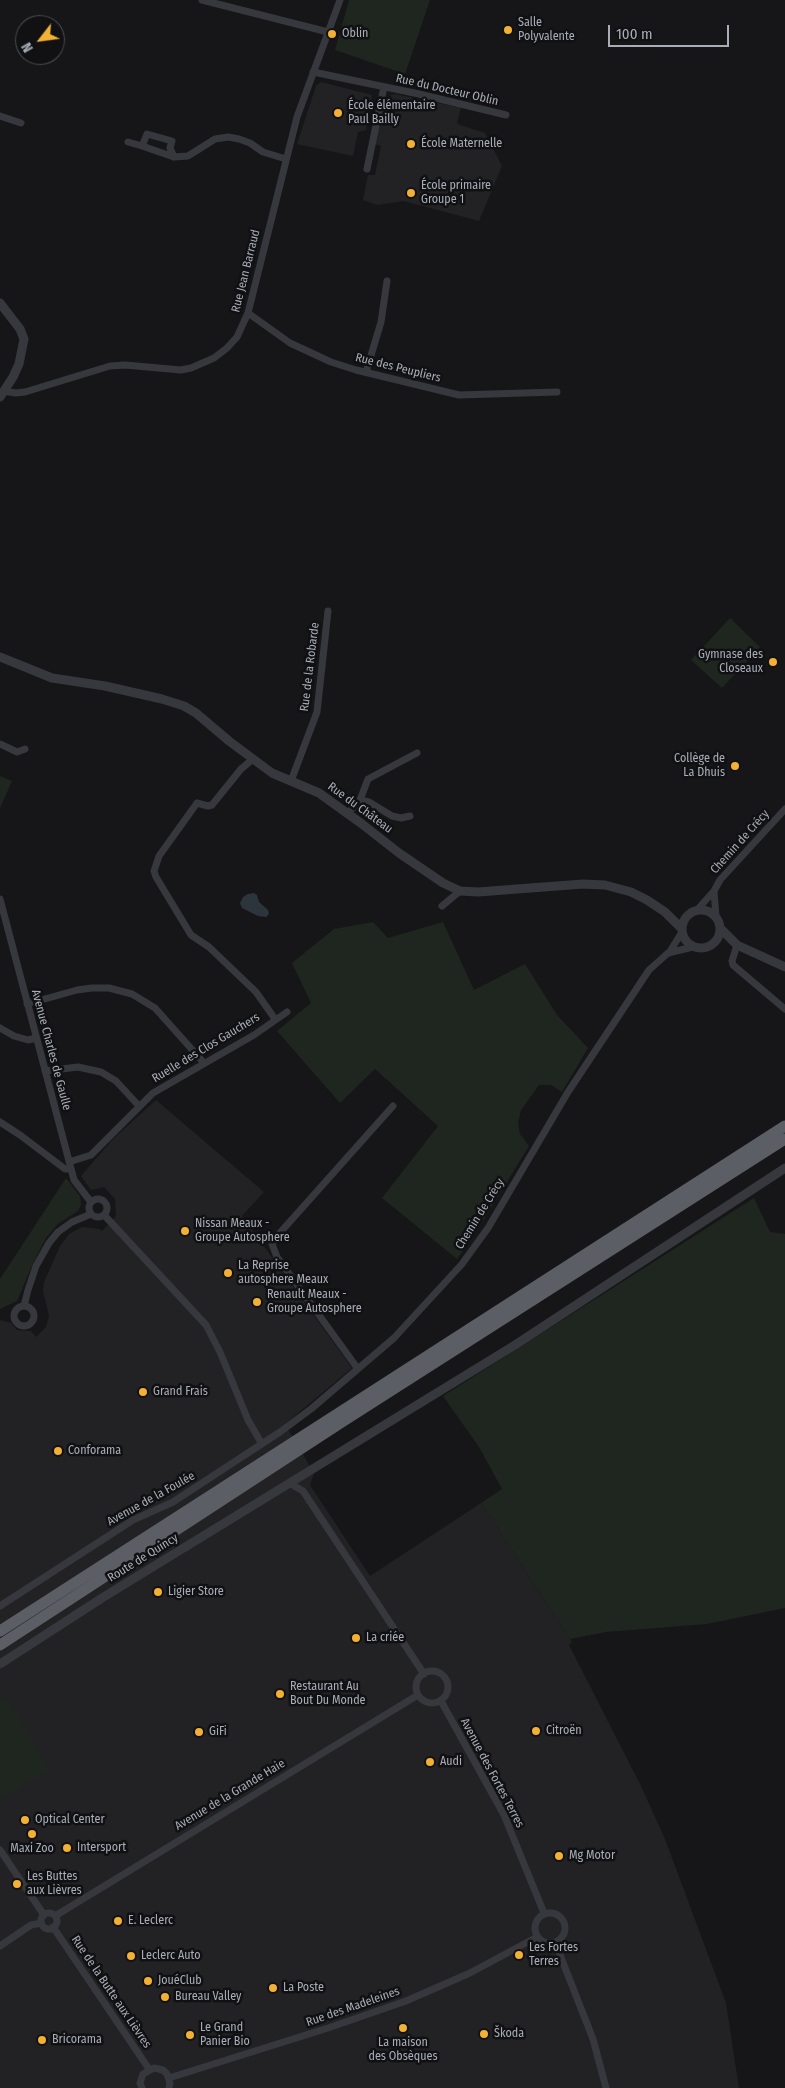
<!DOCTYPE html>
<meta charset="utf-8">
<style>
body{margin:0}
#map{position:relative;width:785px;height:2088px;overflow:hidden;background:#161618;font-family:"Fira Sans Condensed",sans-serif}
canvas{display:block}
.north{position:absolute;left:15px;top:15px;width:50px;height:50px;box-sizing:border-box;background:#111113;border:1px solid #4d4f55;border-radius:50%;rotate:240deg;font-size:14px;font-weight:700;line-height:20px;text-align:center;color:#a8adb8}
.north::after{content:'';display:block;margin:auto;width:18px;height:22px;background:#f2b134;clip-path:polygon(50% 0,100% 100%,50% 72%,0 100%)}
.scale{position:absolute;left:608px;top:25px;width:121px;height:22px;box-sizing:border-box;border:2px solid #a8adb8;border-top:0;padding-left:6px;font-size:15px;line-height:18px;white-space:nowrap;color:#a8adb8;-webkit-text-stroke:4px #111113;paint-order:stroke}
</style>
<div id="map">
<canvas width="785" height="2088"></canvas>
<div class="north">N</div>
<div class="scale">100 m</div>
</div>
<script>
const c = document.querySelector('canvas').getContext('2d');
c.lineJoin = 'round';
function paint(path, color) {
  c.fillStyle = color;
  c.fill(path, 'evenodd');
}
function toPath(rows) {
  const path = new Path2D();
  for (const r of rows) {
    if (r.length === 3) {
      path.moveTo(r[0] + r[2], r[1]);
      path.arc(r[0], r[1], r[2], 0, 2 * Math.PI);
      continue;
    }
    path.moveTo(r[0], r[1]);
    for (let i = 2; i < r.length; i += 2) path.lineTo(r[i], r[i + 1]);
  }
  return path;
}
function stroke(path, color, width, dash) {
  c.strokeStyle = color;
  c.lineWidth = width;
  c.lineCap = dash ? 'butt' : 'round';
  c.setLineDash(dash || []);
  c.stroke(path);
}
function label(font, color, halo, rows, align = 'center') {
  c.font = font + ' "Fira Sans Condensed",sans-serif';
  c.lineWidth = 5;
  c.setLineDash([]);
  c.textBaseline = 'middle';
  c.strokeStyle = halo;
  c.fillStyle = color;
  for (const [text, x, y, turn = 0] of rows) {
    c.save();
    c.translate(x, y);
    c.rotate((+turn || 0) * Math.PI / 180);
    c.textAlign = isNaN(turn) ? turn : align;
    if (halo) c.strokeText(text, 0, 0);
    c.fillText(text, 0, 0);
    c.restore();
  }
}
const built = toPath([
 [321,82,372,95,366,130,358,132,353,156,297,144,316,86],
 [395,94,461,108,457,123,460,125,485,133,502,166,479,221,404,201,377,205,363,200,368,175,375,175,381,146,375,144,385,100,388,96],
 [156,1100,264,1192,242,1216,352,1368,285,1424,314,1473,310,1485,370,1576,481,1503,570,1639,572,1642,569,1645,641,1786,665,1839,726,2003,739,2088,0,2088,0,1320,11,1323,17,1330,31,1331,36,1337,46,1327,49,1316,43,1291,44,1282,60,1246,69,1234,82,1227,99,1229,102,1231,116,1216,115,1199,104,1187,91,1190,81,1176,113,1139]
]);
const green = toPath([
 [349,0,430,0,405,74,335,50],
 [730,618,760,647,722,688,691,660],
 [0,776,12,781,0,808],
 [373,922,388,938,443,922,474,990,525,964,557,1015,588,1048,562,1092,551,1085,539,1085,521,1110,518,1123,520,1134,529,1146,483,1221,457,1259,382,1198,438,1126,375,1069,340,1103,277,1031,311,1003,292,963,334,929],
 [66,1178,80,1196,81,1205,78,1211,58,1224,46,1238,33,1263,17,1301,0,1309,0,1279],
 [754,1198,770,1232,785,1234,785,1608,707,1624,606,1632,570,1639,481,1503,502,1489,479,1447,443,1396],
 [7,1697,50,1771,0,1799,0,1701]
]);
const water = toPath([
 [254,893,257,895,259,902,268,910,269,914,266,917,258,916,242,908,240,903,243,897,248,894]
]);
const minor = toPath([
 [202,0,328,32],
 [313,72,419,94,506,115],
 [0,116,21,123],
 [128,142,142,146],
 [174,157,170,148,172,141,147,134,142,146,174,157,188,156,215,139,228,137,239,139,250,143,263,152,286,159],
 [367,169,384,87],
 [248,313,290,343,331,362,356,370,459,395,557,392],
 [366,372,381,322,387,281],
 [3,391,16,393,25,392,110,366,125,365,181,370,191,368,214,358,227,348,237,337,248,313,297,117,340,0],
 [0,744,17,752,25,749],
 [253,759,241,769,212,805,208,806,197,803,159,856,154,871,156,877,191,935,209,947,256,992,275,1019],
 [291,781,317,712,328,611],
 [360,800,368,779,417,753],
 [348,813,360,800,369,802,392,816,401,818,410,816],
 [714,891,716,917],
 [0,899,74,1180,91,1202],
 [442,906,460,891],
 [697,910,714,891,720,880,785,809],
 [737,945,732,961,733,965,785,1009],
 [669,953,682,932],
 [27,1004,77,990,92,988,109,988,132,994,155,1008,204,1063],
 [0,1028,14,1036,28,1040,36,1038],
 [45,1071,78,1067,101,1072,116,1081,139,1106],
 [0,1122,20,1135,65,1169,71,1169],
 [69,1162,91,1155,153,1093,254,1035,287,1012],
 [98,1208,9],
 [105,1216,206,1325,220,1352,248,1420,262,1444],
 [24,1316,10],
 [24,1306,28,1290,36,1266,49,1243,58,1232,72,1222,91,1214],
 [358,1369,277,1257,272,1244,278,1235,393,1106],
 [289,1483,303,1491,424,1674],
 [0,1606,133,1520,173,1502,280,1432,311,1409,394,1338,462,1264,488,1228,568,1092,649,970,668,953,693,947],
 [432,1687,16],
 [441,1701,504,1815,544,1913],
 [0,1850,44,1915],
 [550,1928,15],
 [49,1921,8],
 [55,1916,418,1695],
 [53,1927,149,2069],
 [555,1942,593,2039,606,2088],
 [0,1946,31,1925,41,1923],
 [169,2078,328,2028,406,2001,470,1973,537,1937],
 [142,2088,140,2083,143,2074,154,2068,163,2070,167,2074,170,2083,169,2088]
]);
const tertiary = toPath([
 [0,303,20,329,24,339,19,364,13,377,0,397],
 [0,657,52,678,105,686,162,699,184,706,196,713,229,741,272,773,319,793,362,824,399,853,443,883,460,891,478,892,583,884,605,885,631,892,647,900,665,912,682,929],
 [701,929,19],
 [721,929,737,945,785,967],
 [0,1664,102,1598,515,1345,785,1168]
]);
const trunk = toPath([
 [0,1631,785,1126],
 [0,1645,342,1422,785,1139]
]);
const markers = [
 [508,30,5,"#f2b134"],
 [332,34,5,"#f2b134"],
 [338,113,5,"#f2b134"],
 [411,144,5,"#f2b134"],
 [411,193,5,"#f2b134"],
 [773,662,5,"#f2b134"],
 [735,766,5,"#f2b134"],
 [185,1231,5,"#f2b134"],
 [228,1273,5,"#f2b134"],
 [257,1302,5,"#f2b134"],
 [143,1392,5,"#f2b134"],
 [58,1451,5,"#f2b134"],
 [158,1592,5,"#f2b134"],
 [356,1638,5,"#f2b134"],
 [280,1694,5,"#f2b134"],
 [536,1731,5,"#f2b134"],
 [199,1732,5,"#f2b134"],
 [430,1762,5,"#f2b134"],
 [25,1820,5,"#f2b134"],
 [32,1834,5,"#f2b134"],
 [67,1848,5,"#f2b134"],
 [559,1856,5,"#f2b134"],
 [17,1884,5,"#f2b134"],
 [118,1921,5,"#f2b134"],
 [519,1955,5,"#f2b134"],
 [131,1956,5,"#f2b134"],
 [148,1981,5,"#f2b134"],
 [273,1988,5,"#f2b134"],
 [165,1997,5,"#f2b134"],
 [403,2028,5,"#f2b134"],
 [484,2034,5,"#f2b134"],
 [190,2035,5,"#f2b134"],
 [42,2040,5,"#f2b134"]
];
const poiNames = [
 ["Salle",518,23],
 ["Polyvalente",518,37],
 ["Oblin",342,34],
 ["École élémentaire",348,106],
 ["Paul Bailly",348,120],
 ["École Maternelle",421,144],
 ["École primaire",421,186],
 ["Groupe 1",421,200],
 ["Gymnase des",763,655,"right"],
 ["Closeaux",763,669,"right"],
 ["Collège de",725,759,"right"],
 ["La Dhuis",725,773,"right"],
 ["Nissan Meaux -",195,1224],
 ["Groupe Autosphere",195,1238],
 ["La Reprise",238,1266],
 ["autosphere Meaux",238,1280],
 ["Renault Meaux -",267,1295],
 ["Groupe Autosphere",267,1309],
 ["Grand Frais",153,1392],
 ["Conforama",68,1451],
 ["Ligier Store",168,1592],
 ["La criée",366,1638],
 ["Restaurant Au",290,1687],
 ["Bout Du Monde",290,1701],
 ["Citroën",546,1731],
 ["GiFi",209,1732],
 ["Audi",440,1762],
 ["Optical Center",35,1820],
 ["Intersport",77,1848],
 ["Maxi Zoo",32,1849,"center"],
 ["Mg Motor",569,1856],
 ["Les Buttes",27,1877],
 ["aux Lièvres",27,1891],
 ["E. Leclerc",128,1921],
 ["Les Fortes",529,1948],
 ["Terres",529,1962],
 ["Leclerc Auto",141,1956],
 ["JouéClub",158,1981],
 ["La Poste",283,1988],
 ["Bureau Valley",175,1997],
 ["Le Grand",200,2028],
 ["Panier Bio",200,2042],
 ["Škoda",494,2034],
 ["Bricorama",52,2040],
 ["La maison",403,2043,"center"],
 ["des Obsèques",403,2057,"center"]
];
const streetNames = [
 ["Rue du Docteur Oblin",447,90,13],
 ["Rue Jean Barraud",246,271,-76],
 ["Rue des Peupliers",398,368,14],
 ["Rue de la Robarde",310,667,-83],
 ["Rue du Château",360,808,36],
 ["Chemin de Crécy",740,842,-48],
 ["Ruelle des Clos Gauchers",206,1048,-31],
 ["Avenue Charles de Gaulle",51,1050,75],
 ["Chemin de Crécy",480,1214,-58],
 ["Avenue de la Foulée",151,1499,-29],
 ["Route de Quincy",143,1558,-32],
 ["Avenue des Fortes Terres",492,1773,62],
 ["Avenue de la Grande Haie",230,1795,-31],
 ["Rue de la Butte aux Lièvres",111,1992,56],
 ["Rue des Madeleines",353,2007,-19]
];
paint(built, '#222225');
paint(green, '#1e261f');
paint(water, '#2c353c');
stroke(minor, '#37383d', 7);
stroke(tertiary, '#37383d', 9);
stroke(trunk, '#5b5e65', 11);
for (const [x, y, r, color] of markers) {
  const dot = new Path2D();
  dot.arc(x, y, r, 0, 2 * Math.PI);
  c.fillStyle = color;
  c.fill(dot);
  stroke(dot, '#111113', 2);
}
label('12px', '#a8adb8', '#111113', poiNames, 'left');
label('12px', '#a8adb8', '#111113', streetNames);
</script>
